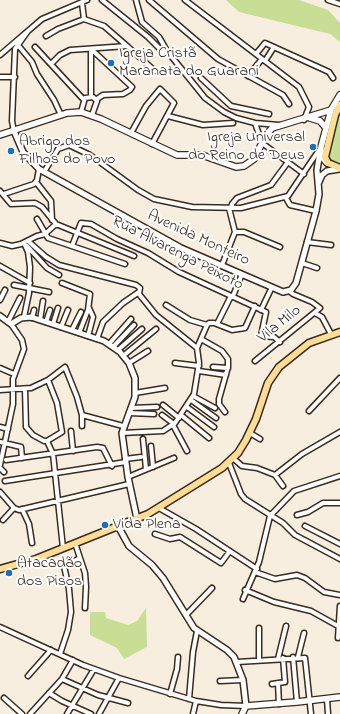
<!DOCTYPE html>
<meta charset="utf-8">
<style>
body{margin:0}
canvas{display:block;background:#f8eee0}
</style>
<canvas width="340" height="714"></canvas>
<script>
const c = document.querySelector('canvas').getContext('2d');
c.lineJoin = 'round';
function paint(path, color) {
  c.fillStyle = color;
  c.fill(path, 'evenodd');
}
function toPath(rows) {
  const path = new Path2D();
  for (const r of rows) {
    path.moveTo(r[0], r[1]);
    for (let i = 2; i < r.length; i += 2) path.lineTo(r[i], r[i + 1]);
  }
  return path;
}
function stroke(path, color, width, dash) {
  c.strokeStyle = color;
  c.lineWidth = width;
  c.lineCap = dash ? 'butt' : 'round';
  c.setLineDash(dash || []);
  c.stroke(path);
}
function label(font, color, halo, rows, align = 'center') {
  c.font = font + ' "Indie Flower",sans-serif';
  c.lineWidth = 4;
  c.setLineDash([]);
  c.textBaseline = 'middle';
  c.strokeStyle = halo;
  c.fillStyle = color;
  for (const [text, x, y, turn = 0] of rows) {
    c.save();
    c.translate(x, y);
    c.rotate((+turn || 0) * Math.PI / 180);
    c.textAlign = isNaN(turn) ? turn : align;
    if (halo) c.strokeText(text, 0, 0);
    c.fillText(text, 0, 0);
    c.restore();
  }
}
const green = toPath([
 [226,0,299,0,328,10,340,23,340,42,330,34,239,12],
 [340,110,340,165,331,162,328,159,328,152],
 [146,608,147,647,124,659,117,648,90,635,90,612,105,612,106,618,128,625,137,621]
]);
const minor = toPath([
 [102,0,148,37,163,52,167,51],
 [136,0,142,22,159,37,167,51,205,98,224,112,236,118,255,123,279,125],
 [149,0,218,59,283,95,289,104],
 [185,0,299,87,309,107,304,120],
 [328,0,340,4],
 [82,3,84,19],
 [46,36,58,29,84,19,104,26,127,46],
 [17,44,32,62,37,74,54,100,61,115],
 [35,47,84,100],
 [91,49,132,87,130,90,123,94,103,95,97,99],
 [256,54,265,43,329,72,333,78],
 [0,55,42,19,87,0],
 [265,61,274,47],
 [51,64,60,55,70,50,127,46,155,71],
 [248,76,262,59],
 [0,77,15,77],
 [201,78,231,106,269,114],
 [91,96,91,49],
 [81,112,85,98,93,97,97,101,92,115],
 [168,116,203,125,233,123],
 [255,123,262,143,304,174],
 [14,131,12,121,15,49,28,31],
 [131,133,146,106,160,89,174,103,152,144],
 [44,172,58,149,69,145,90,155,138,190,154,199,192,207,241,208,288,196,319,150],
 [36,182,51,201,52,220],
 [0,191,11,204,35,203,42,207,56,224,134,256],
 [4,194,34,184,37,180,39,169],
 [286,198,290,205,316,211],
 [229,208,235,232],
 [231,208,232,204,237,198,271,185,288,162],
 [37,219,48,238,125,264],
 [235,232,244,232,280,247],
 [28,241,46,257,59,265,136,285,140,288,139,294,156,315,197,348],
 [307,242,331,245],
 [0,243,12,246,21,244,37,236,45,234,56,224],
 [24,243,28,252,30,267,29,293,24,317],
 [27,246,47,268,59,275],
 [72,246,81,223,91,224,117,239,148,253,179,272,266,312,261,336,274,337,280,342],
 [302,263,317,268],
 [222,265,235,232],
 [0,266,30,283],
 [62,283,90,294,88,310,79,333],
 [14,285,49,292],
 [233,296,242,274],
 [0,300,5,290],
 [166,305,190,320,207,325,209,323,214,323,232,330,245,328,255,306],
 [261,310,272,287],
 [315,313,322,317,331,334],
 [32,318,34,310],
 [40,320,43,301],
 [8,322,20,298],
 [46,322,50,310],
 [53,324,58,308],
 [217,324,231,296],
 [61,327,68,310],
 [72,330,81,312],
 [88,336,93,317,89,308],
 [97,339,103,322,123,303,139,292],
 [201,339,222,351,228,359,228,367,219,399,219,404,225,412],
 [109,344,131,319],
 [113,347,134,325],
 [118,350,142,329],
 [123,356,156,329],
 [255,361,320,308,312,302,293,294,289,291],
 [129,363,148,351],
 [175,363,199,366],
 [213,367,228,368],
 [0,368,14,374],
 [199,371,226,375],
 [25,389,26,427,33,435,44,441,47,441,62,432,57,403,48,380],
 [0,390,31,388,48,380,65,367,77,397,82,415,82,426],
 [135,393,165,388],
 [193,396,215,408],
 [191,400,216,418],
 [163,405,179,418],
 [187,407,214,427],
 [131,408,157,407],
 [309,411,340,378],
 [129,413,154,414],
 [82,415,123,426],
 [162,415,174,424],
 [181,415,209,438],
 [173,425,187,451],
 [0,427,8,429],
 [71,431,73,451],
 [122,433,163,431,175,423,194,394,199,363,197,348,207,325],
 [250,433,260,439],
 [143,439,146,469],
 [47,441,53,454,63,548],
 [0,442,21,447,22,458],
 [151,446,153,467],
 [125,459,141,457],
 [234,459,242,466,257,468,275,475,283,486],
 [6,460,97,447,103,448,112,466],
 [229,463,241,494,245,499,283,523,295,535,340,559],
 [0,465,13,404,13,379,24,349,22,340,11,324],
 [0,468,4,472],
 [275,475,302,454,340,432],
 [128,477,174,458],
 [5,481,126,462],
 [0,492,14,508,19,510,129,484],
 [159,508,196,529,257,569],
 [22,509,29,524,32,543],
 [297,515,308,512,323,503,340,503],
 [3,520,14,508],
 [305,526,340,544],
 [155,534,170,539,180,537,221,563,230,551],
 [75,543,85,573,86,587,85,608],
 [255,572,275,579,297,575,305,578,324,592,340,595],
 [245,590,274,602,311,611,338,626],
 [243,599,259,562,270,516,294,491,340,476],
 [186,615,212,588],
 [0,627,83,665,119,678,196,701,221,705,246,706],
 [338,638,340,606],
 [60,654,68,630,71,612,69,589,64,566,80,558],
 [293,657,297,702],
 [298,657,304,633],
 [278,659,286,626],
 [259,660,259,628],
 [237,662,305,658,311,714],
 [28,676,51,650],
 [62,679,98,695,128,703],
 [220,681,243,680],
 [278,683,279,704],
 [272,684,285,682,283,658],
 [49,693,62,701,91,714],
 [170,694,177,669,178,657],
 [4,698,22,714],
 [189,699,193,652,197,631],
 [327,699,328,714],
 [30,714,62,679,73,660],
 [67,714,94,669],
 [99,714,119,678],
 [193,714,196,701]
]);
const tertiary = toPath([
 [14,131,23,152,39,169,181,248,283,292,291,290,296,283,316,211,319,194,317,170,320,152],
 [319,182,322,175,327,171,339,169],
 [0,316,11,324,21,318,31,317,104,341,120,352,129,363,135,378,135,397,122,433,128,477,137,519],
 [118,526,129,546,152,565,163,578,194,628,227,650,234,657,243,680,246,706]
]);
const secondary = toPath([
 [310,118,320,121,326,128],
 [0,135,67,113,81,112,101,119,177,155,202,155,236,167,244,166,254,159,265,137,272,128,331,110],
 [327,163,321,156,321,147,331,110,340,95],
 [242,714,246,706,297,702,340,697]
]);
const primary = toPath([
 [340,105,335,115,325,157,328,163,340,168],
 [0,569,36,559,148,514,222,468,238,453,246,440,256,419,268,383,279,367,309,343,340,332]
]);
const markers = [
 [111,63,4,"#1f6fb2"],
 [313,147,4,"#1f6fb2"],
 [11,151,4,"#1f6fb2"],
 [105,525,4,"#1f6fb2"],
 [9,573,4,"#1f6fb2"]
];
const poiNames = [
 ["Igreja Cristã",119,54],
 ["Maranata do Guarani",119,72],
 ["Igreja Universal",305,138,"right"],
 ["do Reino de Deus",305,156,"right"],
 ["Abrigo dos",19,142],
 ["Filhos do Povo",19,160],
 ["Vida Plena",113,525],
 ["Atacadão",17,564],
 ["dos Pisos",17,582]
];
const streetNames = [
 ["Avenida Monteiro",198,239,25],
 ["Rua Alvarenga Peixoto",177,254,27],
 ["Vila Milo",280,325,-39]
];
paint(green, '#c8de94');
stroke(minor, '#3b2a1e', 7);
stroke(tertiary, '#3b2a1e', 8);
stroke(secondary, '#3b2a1e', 8);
stroke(primary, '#3b2a1e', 9);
stroke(minor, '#fff', 4);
stroke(tertiary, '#fff', 5);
stroke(secondary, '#fff', 5.5);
stroke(primary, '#ffdd96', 6);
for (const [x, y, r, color] of markers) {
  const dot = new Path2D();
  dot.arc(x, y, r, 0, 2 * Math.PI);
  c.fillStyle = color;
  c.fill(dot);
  stroke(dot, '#fff', 1.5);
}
label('16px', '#3b2a1e', '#fff', poiNames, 'left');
label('16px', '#3b2a1e', '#fff', streetNames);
</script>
